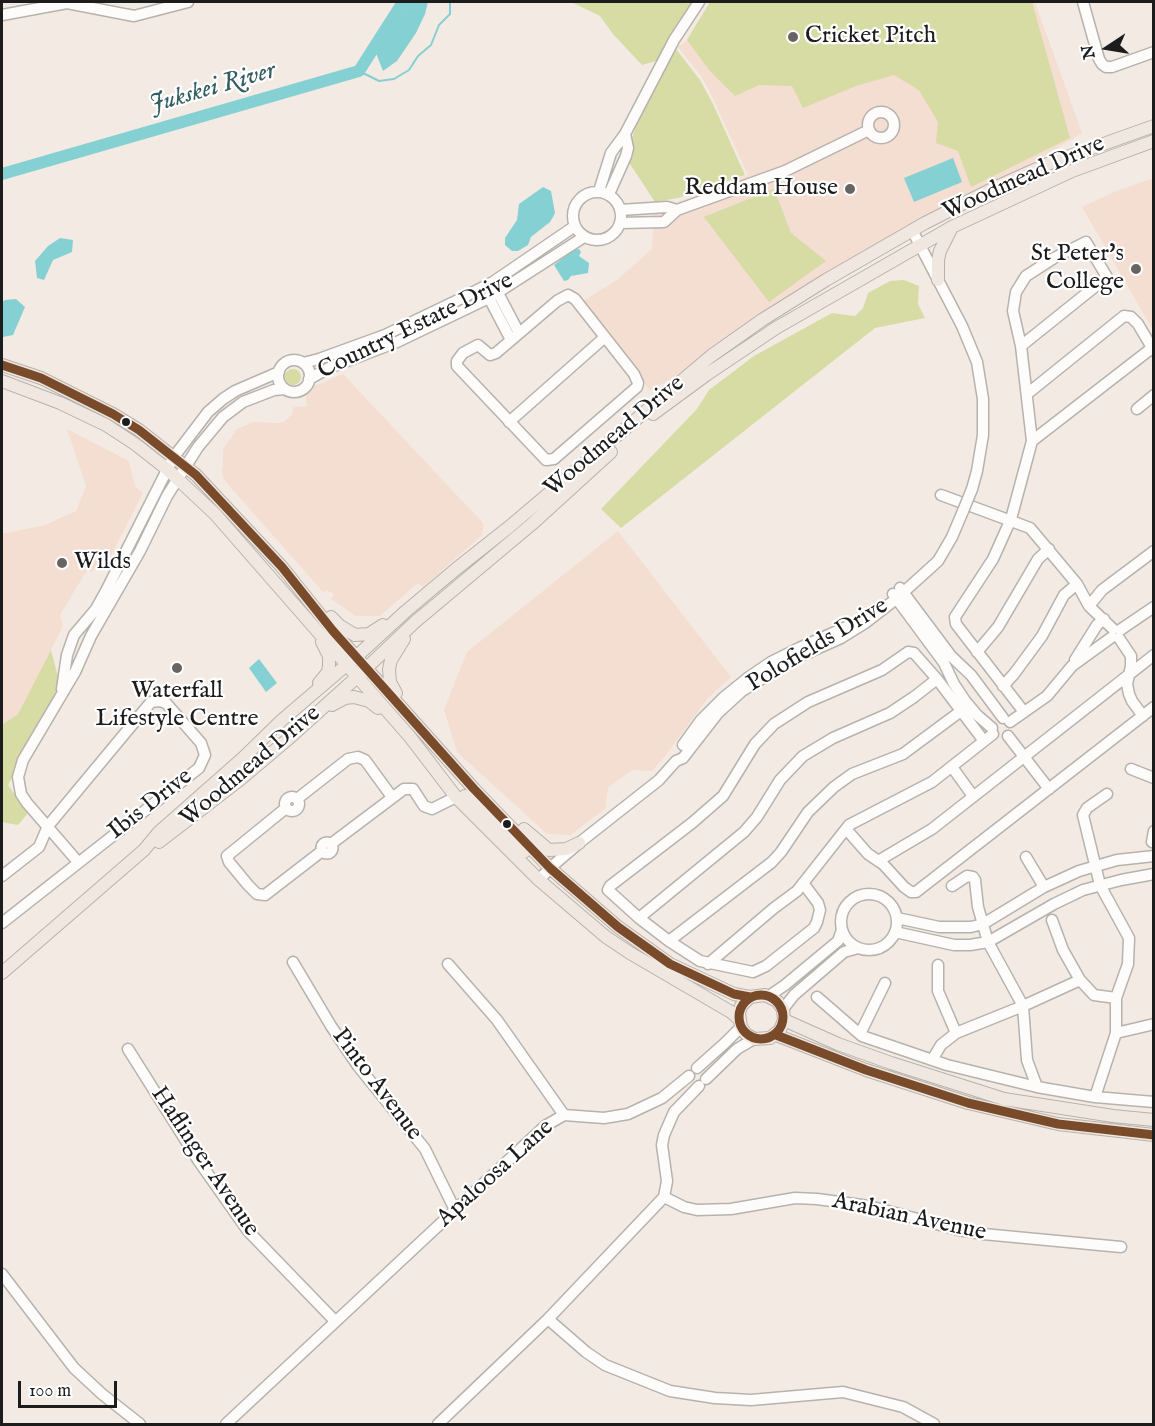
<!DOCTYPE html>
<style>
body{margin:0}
#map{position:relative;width:1155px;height:1426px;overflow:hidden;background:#f3ebe3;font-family:"IM FELL English",serif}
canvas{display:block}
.frame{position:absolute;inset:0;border:3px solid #1c1c1c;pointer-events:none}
.north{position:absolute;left:1077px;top:18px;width:60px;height:60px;-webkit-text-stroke:4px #fff;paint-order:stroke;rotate:258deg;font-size:16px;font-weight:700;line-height:24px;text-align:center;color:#1c1c1c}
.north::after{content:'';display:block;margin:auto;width:21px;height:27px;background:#1c1c1c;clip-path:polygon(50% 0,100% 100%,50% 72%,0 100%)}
.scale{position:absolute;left:18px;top:1381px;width:99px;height:27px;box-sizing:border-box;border:3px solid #1c1c1c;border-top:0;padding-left:8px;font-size:18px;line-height:21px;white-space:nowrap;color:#1c1c1c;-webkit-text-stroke:4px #fff;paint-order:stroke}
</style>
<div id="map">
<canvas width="1155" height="1426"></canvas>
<div class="frame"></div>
<div class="north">N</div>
<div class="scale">100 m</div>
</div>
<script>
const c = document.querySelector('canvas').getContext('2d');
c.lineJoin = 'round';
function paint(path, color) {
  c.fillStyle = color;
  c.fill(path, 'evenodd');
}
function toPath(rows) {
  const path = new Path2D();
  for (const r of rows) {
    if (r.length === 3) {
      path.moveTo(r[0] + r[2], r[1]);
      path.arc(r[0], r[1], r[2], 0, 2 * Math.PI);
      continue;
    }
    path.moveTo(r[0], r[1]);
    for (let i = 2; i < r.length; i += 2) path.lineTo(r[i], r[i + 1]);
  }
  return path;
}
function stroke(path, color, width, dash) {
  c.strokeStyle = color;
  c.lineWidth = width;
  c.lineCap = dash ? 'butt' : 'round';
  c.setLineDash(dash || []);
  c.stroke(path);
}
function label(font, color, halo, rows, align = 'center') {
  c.font = font + ' "IM FELL English",serif';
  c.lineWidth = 4.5;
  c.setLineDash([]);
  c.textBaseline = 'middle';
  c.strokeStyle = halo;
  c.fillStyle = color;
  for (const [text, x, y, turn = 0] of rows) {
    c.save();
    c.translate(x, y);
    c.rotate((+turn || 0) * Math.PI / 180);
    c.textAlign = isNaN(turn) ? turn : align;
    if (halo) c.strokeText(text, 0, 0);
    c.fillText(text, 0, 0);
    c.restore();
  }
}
const built = toPath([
 [710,2,1035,2,1082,133,650,391,583,301,617,280,652,249,654,206,676,203,748,175,710,92,701,76,678,47,687,40],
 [1153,178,1154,178,1153,330,1082,207,1114,192],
 [343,374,484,524,482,535,446,567,423,587,418,583,380,616,356,616,331,599,334,594,326,590,324,593,225,481,221,470,223,469,223,449,237,429,253,422,279,423,285,421,292,414,294,407,307,406,306,396,310,388],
 [67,429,129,461,135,486,143,493,105,567,96,568,92,571,87,570,60,615,63,626,18,714,2,725,2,534,45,525,76,511,86,486],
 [618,531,731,677,708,698,666,755,652,771,632,770,608,788,605,809,570,835,547,834,457,752,444,710,467,652]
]);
const green = toPath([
 [571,2,694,2,659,60,642,65,613,34,600,16],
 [710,2,1032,2,1070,138,971,187,958,151,936,143,938,122,919,90,894,75,856,86,803,108,792,86,759,85,735,96,710,71,687,40],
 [676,49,700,80,713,104,745,175,678,198,655,202,630,164,631,140,644,105],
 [774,189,791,233,826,261,769,302,704,217],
 [904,280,919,286,918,304,925,318,875,328,621,528,601,509,697,409,709,390,754,356,832,313,855,316,863,308,868,293,890,281],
 [293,377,8],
 [51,650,62,692,8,785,28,813,18,825,2,822,2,725,18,714]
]);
const water = toPath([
 [407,2,428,2,425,14,416,33,397,61,383,71,374,48,386,36,403,13],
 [953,158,962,182,914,202,904,178],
 [543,187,551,191,555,213,553,217,550,222,531,237,528,245,518,251,512,251,505,245,505,238,517,220,519,204],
 [60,238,73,240,72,252,53,260,44,280,37,278,35,261,48,246],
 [579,249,581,252,579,256,589,263,588,273,571,276,568,280,564,281,554,265,573,250],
 [16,299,25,307,13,335,3,337,2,302,5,300],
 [259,659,277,683,266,692,249,668]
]);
const stream = toPath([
 [359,71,379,81,394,79,409,70,418,56,431,45,439,25,450,14,450,2]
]);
const river = toPath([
 [2,174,359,71,403,2]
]);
const minor = toPath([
 [1083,2,1099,59,1102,64,1106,67,1112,67,1154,52],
 [2,15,67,3,134,16,188,2],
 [881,125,13],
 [599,191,611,153,625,134,674,40,699,2],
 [597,216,24],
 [609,194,626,156,628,148,625,134],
 [620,210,667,207,677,210],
 [621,223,664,222,677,210,785,171,869,130],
 [912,230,962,326,977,362,983,399,983,435,977,471,972,489],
 [491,293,489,298,511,340],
 [493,293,498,293,519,333],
 [568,295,575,299,634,374,638,383,637,387,554,459,546,460,457,366,457,361,463,353,478,345,490,355,496,353,557,301,568,295],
 [1021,346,1107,277,1086,242,1054,258,1026,276,1016,292,1013,311,1021,346,1032,441],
 [294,376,16],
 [303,363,319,359,385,335,460,299,493,282,575,226],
 [309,379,329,368,397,342,489,298,584,237],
 [1027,394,1124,316,1131,317,1138,324,1154,351],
 [1137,409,1154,395],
 [509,422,605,337],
 [941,495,1030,528,1077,584,1089,606,1113,629],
 [900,588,951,656,971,675,1003,718],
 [893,594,944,663,954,684,966,702,977,715,992,728],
 [1089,606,1102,590,1154,551],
 [1120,630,1154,607],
 [1119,638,1131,656,1131,666,1127,684,1129,694,1132,701,1143,716],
 [977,652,998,627,1038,559,1049,549],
 [1075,660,1097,625,1104,619],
 [1003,686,1014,674,1042,636,1064,595,1077,584],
 [62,689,67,655,74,635,96,609,106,591,173,458,208,412,223,399,235,391,279,372],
 [1024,712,956,624,955,617,993,559,1011,519,1032,441,1152,348],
 [1010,722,1047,696,1072,666,1112,637],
 [1008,736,1049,789],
 [683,745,701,720,723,698,749,677,771,662,799,648,853,624],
 [952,767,973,796],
 [1131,769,1154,778],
 [1107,794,1087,808,1083,815,1100,885,1129,938,1128,964,1116,998],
 [292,804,7],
 [297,799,348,759,358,757,365,760,392,797],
 [286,808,227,856,229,862,248,885,257,894,265,895,322,851],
 [846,829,868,854,883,864,904,887,911,892,916,892,1154,707],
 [1152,842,1154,831],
 [327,848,5.5],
 [331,844,404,789,413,789,424,806,432,809,456,797],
 [1026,857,1044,887],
 [878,861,932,829,1154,655],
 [78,862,27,803,21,794,18,777,23,760,75,672,91,636,140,551,167,496,198,447,223,417,243,402,274,390,285,389],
 [2,876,39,847,48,826,151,702,160,701,166,703,201,743,205,755,199,768,2,923],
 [539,880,550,868,579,843,659,780,676,761,683,758,718,713,742,691,794,659,841,638,865,623,896,599,938,561,952,537,963,511],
 [803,883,818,903,820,910,817,922,814,928,766,966,753,972,700,961,669,941,639,918,608,890,610,886,692,823,723,796,755,744,774,724,808,702,882,670,908,652,914,653,937,679,984,741],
 [952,886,967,876,973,877,975,880,978,907,988,942,1023,1006,1027,1060,1037,1087],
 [869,922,28],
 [639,918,744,832,757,817,780,780,803,756,833,738,890,713,914,697,937,679],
 [897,918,939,927,971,927,983,924,1044,887,1079,871,1117,860,1154,856],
 [1052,920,1063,950,1080,980,1094,995,1116,998,1116,1033,1095,1097],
 [895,932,954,945,970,945,988,942,1054,904,1083,890,1121,880,1154,874],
 [669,941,772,862,781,852,808,812,834,787,852,774,903,754,961,711],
 [293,962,331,1026,358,1066,425,1149,455,1210],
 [448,964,497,1020,564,1115],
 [708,964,774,908,797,891,849,825,932,782,993,734],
 [938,965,938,991,956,1033],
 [769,996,785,985,838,941,842,930],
 [817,997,862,1036,947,1065,1037,1087,1095,1097,1154,1102],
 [783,1009,794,995,844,952,858,948],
 [1116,1033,1154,1024],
 [860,1034,885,983],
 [128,1049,198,1160,248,1231,335,1321],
 [932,1060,941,1045,956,1033,1023,1006,1080,980],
 [697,1068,725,1043,741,1027],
 [706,1079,737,1049,754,1039],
 [664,1197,684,1207,697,1210,731,1209,795,1198,817,1199,869,1206,959,1230,983,1234,1121,1247],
 [2,1274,74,1368,102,1394,140,1424],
 [548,1319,586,1352,605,1365,670,1391,715,1398,751,1400,843,1392,903,1407,934,1424],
 [226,1424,545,1126,564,1115,604,1118,628,1114,662,1098,689,1076],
 [438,1424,548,1319,664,1197,667,1181,662,1145,664,1135,674,1112,699,1086]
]);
const major = toPath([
 [938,280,938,260,940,251,952,227],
 [2,365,41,378,113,414,139,430,196,475,282,567,333,631,474,789,550,868,618,927,670,964,734,994,750,997,765,995,777,1001,783,1009,784,1020,780,1030,770,1038,754,1039,746,1034,741,1027,739,1013,741,1006,750,997],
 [2,381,60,403,106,425,135,444,167,469,215,514,410,737,456,797,539,880,606,937,630,953,731,1012,739,1019],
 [653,414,706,375,776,328,952,227,1072,171,1154,141],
 [331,617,340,626,355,635,369,634,383,625],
 [319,683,328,672,329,665,329,656,322,642],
 [396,693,390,682,389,669,391,660,404,639],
 [332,705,345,698,354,697,369,701,378,708],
 [465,796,524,852],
 [524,829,549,850,566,849,579,843],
 [159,842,242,778,287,740,357,677,415,622,532,524,611,452],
 [2,973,144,850,159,832,243,758,282,720,357,656,406,611,456,569,509,527,711,356,762,320,826,280,925,223,992,189,1050,163,1154,126],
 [784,1020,838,1044,891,1063,1004,1099,1113,1116,1154,1120],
 [776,1035,866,1070,968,1103,1058,1124,1154,1135]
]);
const minorBridge = toPath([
 [963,511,972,489]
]);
const bus1 = toPath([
 [2,365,41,378,113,414,139,430,196,475,282,567,333,631,474,789,550,868,618,927,670,964,734,994,750,997],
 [761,1017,22],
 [776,1035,866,1070,968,1103,1058,1124,1154,1135]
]);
const markers = [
 [793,37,6,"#676462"],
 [850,189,6,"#676462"],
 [1136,269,6,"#676462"],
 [126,422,5,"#1c1c1c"],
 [62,563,6,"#676462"],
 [177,668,6,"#676462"],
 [507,824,5,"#1c1c1c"]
];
const poiNames = [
 ["Cricket Pitch",805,37],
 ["Reddam House",838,189,"right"],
 ["St Peter's",1124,255,"right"],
 ["College",1124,283,"right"],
 ["Wilds",74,563],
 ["Waterfall",177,692,"center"],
 ["Lifestyle Centre",177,720,"center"]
];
const streetNames = [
 ["Woodmead Drive",1024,179,-24],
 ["Country Estate Drive",416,327,-26],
 ["Woodmead Drive",615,437,-40],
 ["Polofields Drive",818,646,-31],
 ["Woodmead Drive",251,767,-40],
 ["Ibis Drive",151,805,-38],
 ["Pinto Avenue",376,1085,53],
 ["Haflinger Avenue",204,1162,56],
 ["Apaloosa Lane",496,1174,-42],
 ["Arabian Avenue",909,1218,12]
];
const waterNames = [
 ["Jukskei River",213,89,-16]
];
paint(built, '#f4ddd1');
paint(green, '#d7dba4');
paint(water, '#85d0d2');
stroke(stream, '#85d0d2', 2);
stroke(river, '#85d0d2', 12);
stroke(minor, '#b6b2ad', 13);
stroke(major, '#b6b2ad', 14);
stroke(minor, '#fdfcfb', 10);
stroke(major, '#f0e7e0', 12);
stroke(minorBridge, '#b6b2ad', 13, []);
stroke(minorBridge, '#fdfcfb', 10);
stroke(bus1, '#7a4b2a', 9);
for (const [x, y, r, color] of markers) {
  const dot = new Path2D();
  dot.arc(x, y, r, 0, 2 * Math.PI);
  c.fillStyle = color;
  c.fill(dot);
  stroke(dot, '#fff', 2);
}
label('24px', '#1c1c1c', '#fff', poiNames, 'left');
label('24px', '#1c1c1c', '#fff', streetNames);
label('italic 26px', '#335f62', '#fff', waterNames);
</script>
